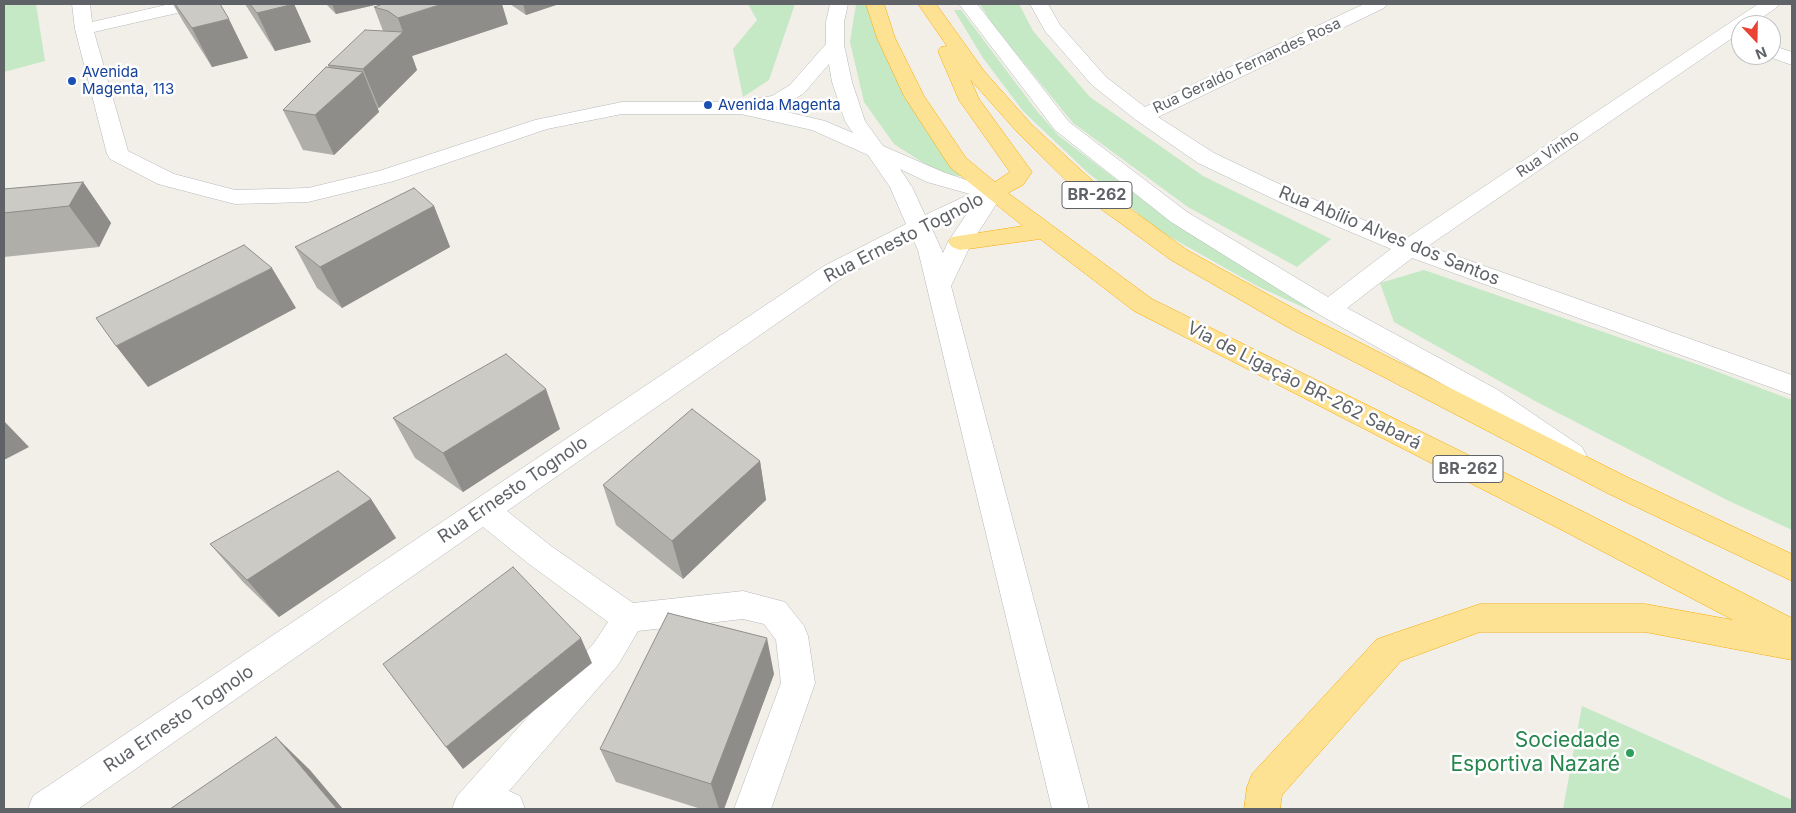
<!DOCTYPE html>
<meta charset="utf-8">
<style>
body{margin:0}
#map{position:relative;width:1796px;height:813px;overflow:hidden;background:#f1efe8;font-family:Inter,sans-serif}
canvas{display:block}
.frame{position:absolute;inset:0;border:5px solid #5f6368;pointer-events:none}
.north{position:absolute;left:1731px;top:15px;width:50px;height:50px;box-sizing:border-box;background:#fff;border:1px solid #bfc1c3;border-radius:50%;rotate:159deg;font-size:14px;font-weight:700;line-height:20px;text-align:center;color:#5f6368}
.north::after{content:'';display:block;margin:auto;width:18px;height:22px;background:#ea4335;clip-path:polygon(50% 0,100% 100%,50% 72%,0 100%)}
</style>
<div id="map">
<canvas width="1796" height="813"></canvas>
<div class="frame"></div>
<div class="north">N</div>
</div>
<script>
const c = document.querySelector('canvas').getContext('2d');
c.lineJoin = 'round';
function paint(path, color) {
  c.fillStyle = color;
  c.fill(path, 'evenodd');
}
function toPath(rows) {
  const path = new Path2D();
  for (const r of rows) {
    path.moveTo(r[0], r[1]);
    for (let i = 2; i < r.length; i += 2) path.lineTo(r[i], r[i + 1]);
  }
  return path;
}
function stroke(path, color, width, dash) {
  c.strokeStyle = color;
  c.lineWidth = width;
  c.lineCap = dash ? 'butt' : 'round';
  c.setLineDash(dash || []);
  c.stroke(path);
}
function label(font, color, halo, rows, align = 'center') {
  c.font = font + ' Inter,sans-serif';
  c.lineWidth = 5;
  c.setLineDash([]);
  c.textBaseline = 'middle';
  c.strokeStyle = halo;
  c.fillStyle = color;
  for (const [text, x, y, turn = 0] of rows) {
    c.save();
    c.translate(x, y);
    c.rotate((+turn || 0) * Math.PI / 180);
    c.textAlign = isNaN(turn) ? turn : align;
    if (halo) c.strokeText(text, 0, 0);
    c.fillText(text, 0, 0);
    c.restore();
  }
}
const green = toPath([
 [4,4,36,4,45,61,4,72],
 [748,4,795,4,769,80,743,97,733,49,757,20],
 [856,4,867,4,879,38,963,176,942,175,894,144,864,102,850,42],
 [980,4,1019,4,1033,31,1090,97,1203,176,1331,239,1297,267,1188,207,1073,123,992,24],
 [954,10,961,10,1036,110,1059,136,1167,218,1320,315,1257,286,1158,230,1086,171,1023,111,983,58],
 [1424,270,1702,366,1792,400,1792,530,1727,500,1535,401,1394,322,1380,283],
 [1582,706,1792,800,1792,809,1563,809]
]);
const minor = toPath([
 [72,4,90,4,92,22,170,4,202,4,199,8,94,32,128,151,174,174,235,190,308,188,379,171,535,120,622,102,738,102,772,96,790,85,826,44,826,22,830,4,848,4,844,22,844,45,852,82,865,121,883,146,943,172,966,180,1001,187,1004,192,972,242,951,286,1089,809,1052,809,918,250,913,239,842,278,507,511,551,546,633,603,743,591,785,602,804,626,808,636,815,683,771,809,734,809,781,683,776,640,764,624,743,619,638,631,618,665,509,791,520,796,525,809,452,809,457,796,594,643,608,622,529,564,483,527,78,809,28,809,33,796,824,266,906,224,890,187,868,155,812,130,741,114,622,114,547,129,394,181,308,202,235,204,227,202,158,184,110,159,107,154,75,29,72,4],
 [829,64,832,82,845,121,853,133,825,121,770,108,785,105,804,93,829,64],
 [900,169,927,182,970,194,925,215,912,187,900,169],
 [968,212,948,242,943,253,932,229,968,212],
 [959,4,977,4,1069,122,1187,212,1328,297,1391,249,1280,202,1198,163,1136,120,1092,85,1045,31,1030,4,1048,4,1060,25,1106,77,1145,107,1364,4,1387,4,1384,8,1158,117,1214,153,1296,192,1407,238,1758,4,1779,4,1776,8,1751,25,1741,25,1741,32,1428,246,1792,375,1792,395,1412,258,1347,308,1498,390,1582,447,1586,455,1582,463,1572,466,1562,463,1478,404,1320,315,1171,222,1055,130,959,4],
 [1771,45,1792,52,1792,65,1764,55,1771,55,1771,45]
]);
const highway = toPath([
 [866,4,884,4,895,38,924,96,966,158,995,182,1010,172,959,100,938,51,941,47,947,46,918,4,936,4,984,71,1032,125,1095,183,1187,250,1309,317,1627,477,1792,554,1792,581,1607,493,1291,329,1171,260,1079,193,1018,133,970,79,979,99,1032,172,1023,185,1008,193,1152,299,1582,511,1792,618,1792,660,1645,632,1480,632,1401,661,1282,795,1280,809,1244,809,1247,787,1252,774,1377,639,1480,604,1645,604,1733,620,1560,529,1134,311,1040,239,960,250,952,247,948,242,952,237,1023,226,950,167,904,96,877,38,866,4]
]);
const wall = toPath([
 [173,4,220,4,248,58,212,67,184,23],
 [245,4,294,4,311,42,275,51],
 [326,4,379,4,336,14],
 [510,4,559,4,526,15],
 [374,7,508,24,412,56,417,70,379,108,378,108,379,112,334,155,303,150,283,110,329,68,328,65,383,31],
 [83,182,111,223,99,247,4,257,4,189],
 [434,206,450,247,342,308,317,288,295,247],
 [393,418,560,429,463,492,415,458],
 [760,461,766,500,683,579,616,525,603,485],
 [371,499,396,538,279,617,243,582,210,544],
 [774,674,724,809,701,809,616,782,600,749]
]);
const shadedWall = toPath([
 [294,4,311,42,275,51,257,13],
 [332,4,379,4,336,14],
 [442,4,502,4,508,24,412,56,417,70,379,108,363,69,403,32,398,18],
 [523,4,559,4,526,15],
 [229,19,248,58,212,67,192,28],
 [363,72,379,112,334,155,315,115],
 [83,182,111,223,99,247,69,206],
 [434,206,450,247,342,308,320,267],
 [272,268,296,308,148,387,116,346],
 [546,389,560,429,463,492,443,453],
 [4,421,29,447,4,460],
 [760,461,766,500,683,579,672,541],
 [371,499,396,538,279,617,247,580],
 [581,638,592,663,463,769,446,747],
 [767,638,774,674,724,809,719,809,711,784],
 [276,737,310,770,343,809,337,809]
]);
const building = toPath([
 [175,4,220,4,229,19,192,28,175,4],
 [250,4,294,4,257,13,250,4],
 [383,4,442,4,398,18,388,11,374,7,383,4],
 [365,30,403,32,363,69,328,65,365,30],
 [326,67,363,72,315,115,283,110,326,67],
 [83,182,69,206,4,213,4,189,83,182],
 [414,188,434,206,320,267,295,247,414,188],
 [244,245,272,268,116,346,96,318,244,245],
 [506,354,546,389,443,453,393,418,506,354],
 [692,409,760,461,672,541,603,485,692,409],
 [338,471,371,499,247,580,210,544,338,471],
 [513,567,581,638,446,747,383,664,513,567],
 [668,613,767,638,711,784,600,749,668,613],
 [276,737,337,809,170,809,276,737]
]);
const markers = [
 [72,81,5,"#1a4fb4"],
 [708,105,5,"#1a4fb4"],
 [1630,753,5,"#2e9e5b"]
];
const farStreetnames = [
 ["Rua Geraldo Fernandes Rosa",1247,66,-25],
 ["Rua Vinho",1548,154,-34]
];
const farTransitnames = [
 ["Avenida",82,72],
 ["Magenta, 113",82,89],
 ["Avenida Magenta",718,105]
];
const shields = [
 [1097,195,70],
 [1468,469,70]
];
const shieldNames = [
 ["BR-262",1097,195],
 ["BR-262",1468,469]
];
const streetNames = [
 ["Rua Abílio Alves dos Santos",1389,236,22],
 ["Rua Ernesto Tognolo",904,238,-27],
 ["Via de Ligação BR-262 Sabará",1304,386,27],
 ["Rua Ernesto Tognolo",513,490,-34],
 ["Rua Ernesto Tognolo",179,719,-34]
];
const nearLeisurenames = [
 ["Sociedade",1620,741],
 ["Esportiva Nazaré",1620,765]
];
paint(green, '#c5e8c5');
stroke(minor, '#b5b8bc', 1);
stroke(highway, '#f9ab00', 1);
paint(minor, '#fff');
paint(highway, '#fde293');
paint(wall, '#afaea9');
paint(shadedWall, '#8f8d8a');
paint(building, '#cccac5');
stroke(building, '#8f8d8a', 1);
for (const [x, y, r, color] of markers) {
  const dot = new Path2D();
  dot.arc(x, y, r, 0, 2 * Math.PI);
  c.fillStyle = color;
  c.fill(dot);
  stroke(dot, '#fff', 2);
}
label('15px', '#5f6368', '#fff', farStreetnames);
label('15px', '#164399', '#fff', farTransitnames, 'left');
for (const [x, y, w] of shields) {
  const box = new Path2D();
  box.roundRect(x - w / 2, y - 13.5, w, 27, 4);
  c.fillStyle = '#fff';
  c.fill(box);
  stroke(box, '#5f6368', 1);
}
label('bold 16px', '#5f6368', null, shieldNames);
label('18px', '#5f6368', '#fff', streetNames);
label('21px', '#27864d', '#fff', nearLeisurenames, 'right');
</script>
